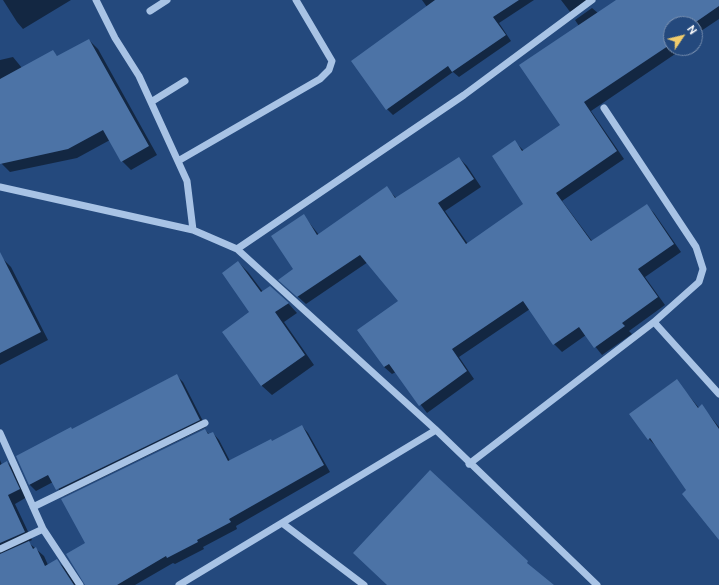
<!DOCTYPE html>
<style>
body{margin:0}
#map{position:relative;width:719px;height:585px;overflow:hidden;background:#24497d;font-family:Ubuntu,sans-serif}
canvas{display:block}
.north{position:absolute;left:663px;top:16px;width:40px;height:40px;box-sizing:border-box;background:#24497d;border:1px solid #7c92b1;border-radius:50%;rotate:55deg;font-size:11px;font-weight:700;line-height:16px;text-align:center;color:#fff}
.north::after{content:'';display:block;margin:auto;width:14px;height:18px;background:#f0cc6c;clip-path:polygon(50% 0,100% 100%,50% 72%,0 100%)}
</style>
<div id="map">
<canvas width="719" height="585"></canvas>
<div class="north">N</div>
</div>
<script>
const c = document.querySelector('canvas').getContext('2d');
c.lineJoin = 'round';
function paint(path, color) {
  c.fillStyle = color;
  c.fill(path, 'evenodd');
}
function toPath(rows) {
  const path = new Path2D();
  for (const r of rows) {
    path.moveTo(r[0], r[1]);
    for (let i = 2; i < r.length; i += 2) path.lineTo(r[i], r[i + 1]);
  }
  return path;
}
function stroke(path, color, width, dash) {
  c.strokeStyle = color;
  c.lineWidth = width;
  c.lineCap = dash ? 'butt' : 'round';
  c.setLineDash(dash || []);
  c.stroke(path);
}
const shadow = toPath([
 [3,0,71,0,23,29,17,22],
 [422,0,534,0,499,23,511,41,459,77,453,72,393,115,387,109,427,7],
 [561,0,589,0,574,17],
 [618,0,719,0,719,19,695,35,695,24,671,24,671,48,684,48,591,111,624,159,562,201,592,241,646,205,654,213,681,252,645,277,665,305,629,331,632,334,602,355,586,335,562,352,554,344,530,309,459,357,474,379,427,413,396,372,392,374,384,367,400,301,368,262,306,304,287,287,294,270,304,216,319,235,386,187,397,199,459,158,467,166,481,187,445,211,468,244,524,204,515,142,524,151,562,125,579,26,575,20,592,8,598,13],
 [89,40,98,49,157,155,131,170,122,161,110,140,77,158,10,172,1,163,0,156,0,60,13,57,22,68,53,52,58,57],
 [3,259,11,267,48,340,0,365,0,261],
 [238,262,248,272,263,292,288,303,297,313,284,322,314,365,272,395,262,386,224,332,251,312],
 [176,375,183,382,206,427,64,496,53,482,36,491,29,484,73,430],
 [676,380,699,408,702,406,719,427,719,535,656,446,649,439,630,414],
 [302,426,308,433,330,472,236,526,237,529,203,547,204,549,175,564,173,563,135,585,89,585,86,544,205,430,210,435,213,433,219,440,230,461,273,442],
 [0,460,2,465,7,462,15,470,27,497,15,504,32,540,28,542,44,556,48,565,57,561,65,568,76,585,0,585]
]);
const building = toPath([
 [435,0,519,0,493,17,506,35,452,72,448,66,386,110,351,61],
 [616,0,719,0,719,6,693,24,671,24,671,44,584,102,617,151,556,193,591,241,647,204,674,244,638,269,658,297,622,323,625,326,594,348,579,327,553,345,523,301,452,349,467,371,419,406,389,364,384,367,357,330,398,301,360,255,297,297,278,280,293,269,271,236,304,214,317,235,387,186,395,198,459,157,474,179,438,203,466,244,523,204,492,156,515,140,522,151,560,125,519,65],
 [89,39,149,146,121,162,103,130,68,149,0,164,0,79,53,50,57,56],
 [0,252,41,332,0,353],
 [238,261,261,292,270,286,289,303,275,312,305,355,261,386,222,332,249,312,222,273],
 [177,374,200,420,56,490,48,475,29,485,16,456,71,427,72,429],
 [677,379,698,408,702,404,719,429,719,540,682,494,686,490,650,438,648,440,629,414],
 [302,425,324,465,229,519,231,522,197,540,198,542,167,558,166,556,117,585,85,585,66,554,85,543,61,499,205,429,208,434,213,432,228,461,271,439,272,441],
 [7,461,20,489,8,495,25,532,0,543,0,465],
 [430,470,528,561,527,563,554,585,387,585,353,553],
 [29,541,33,549,36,547,45,566,57,559,74,585,0,585,0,554]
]);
const minor = toPath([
 [96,0,115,38,139,76,187,181,193,230],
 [150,11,167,0],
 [151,102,185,81],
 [604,108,696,247,703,269,699,282,654,322],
 [178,161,320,79,329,70,332,61,296,0],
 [0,187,193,230,237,249,436,430,597,585],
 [237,249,464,95,592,0],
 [0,433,43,529,80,585],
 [469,464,654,322,719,394],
 [33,507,205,423],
 [282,523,364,585],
 [0,549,43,529],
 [179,585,436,430]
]);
paint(shadow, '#0007');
paint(building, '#4c73a6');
stroke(minor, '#a8c3e5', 7);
</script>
